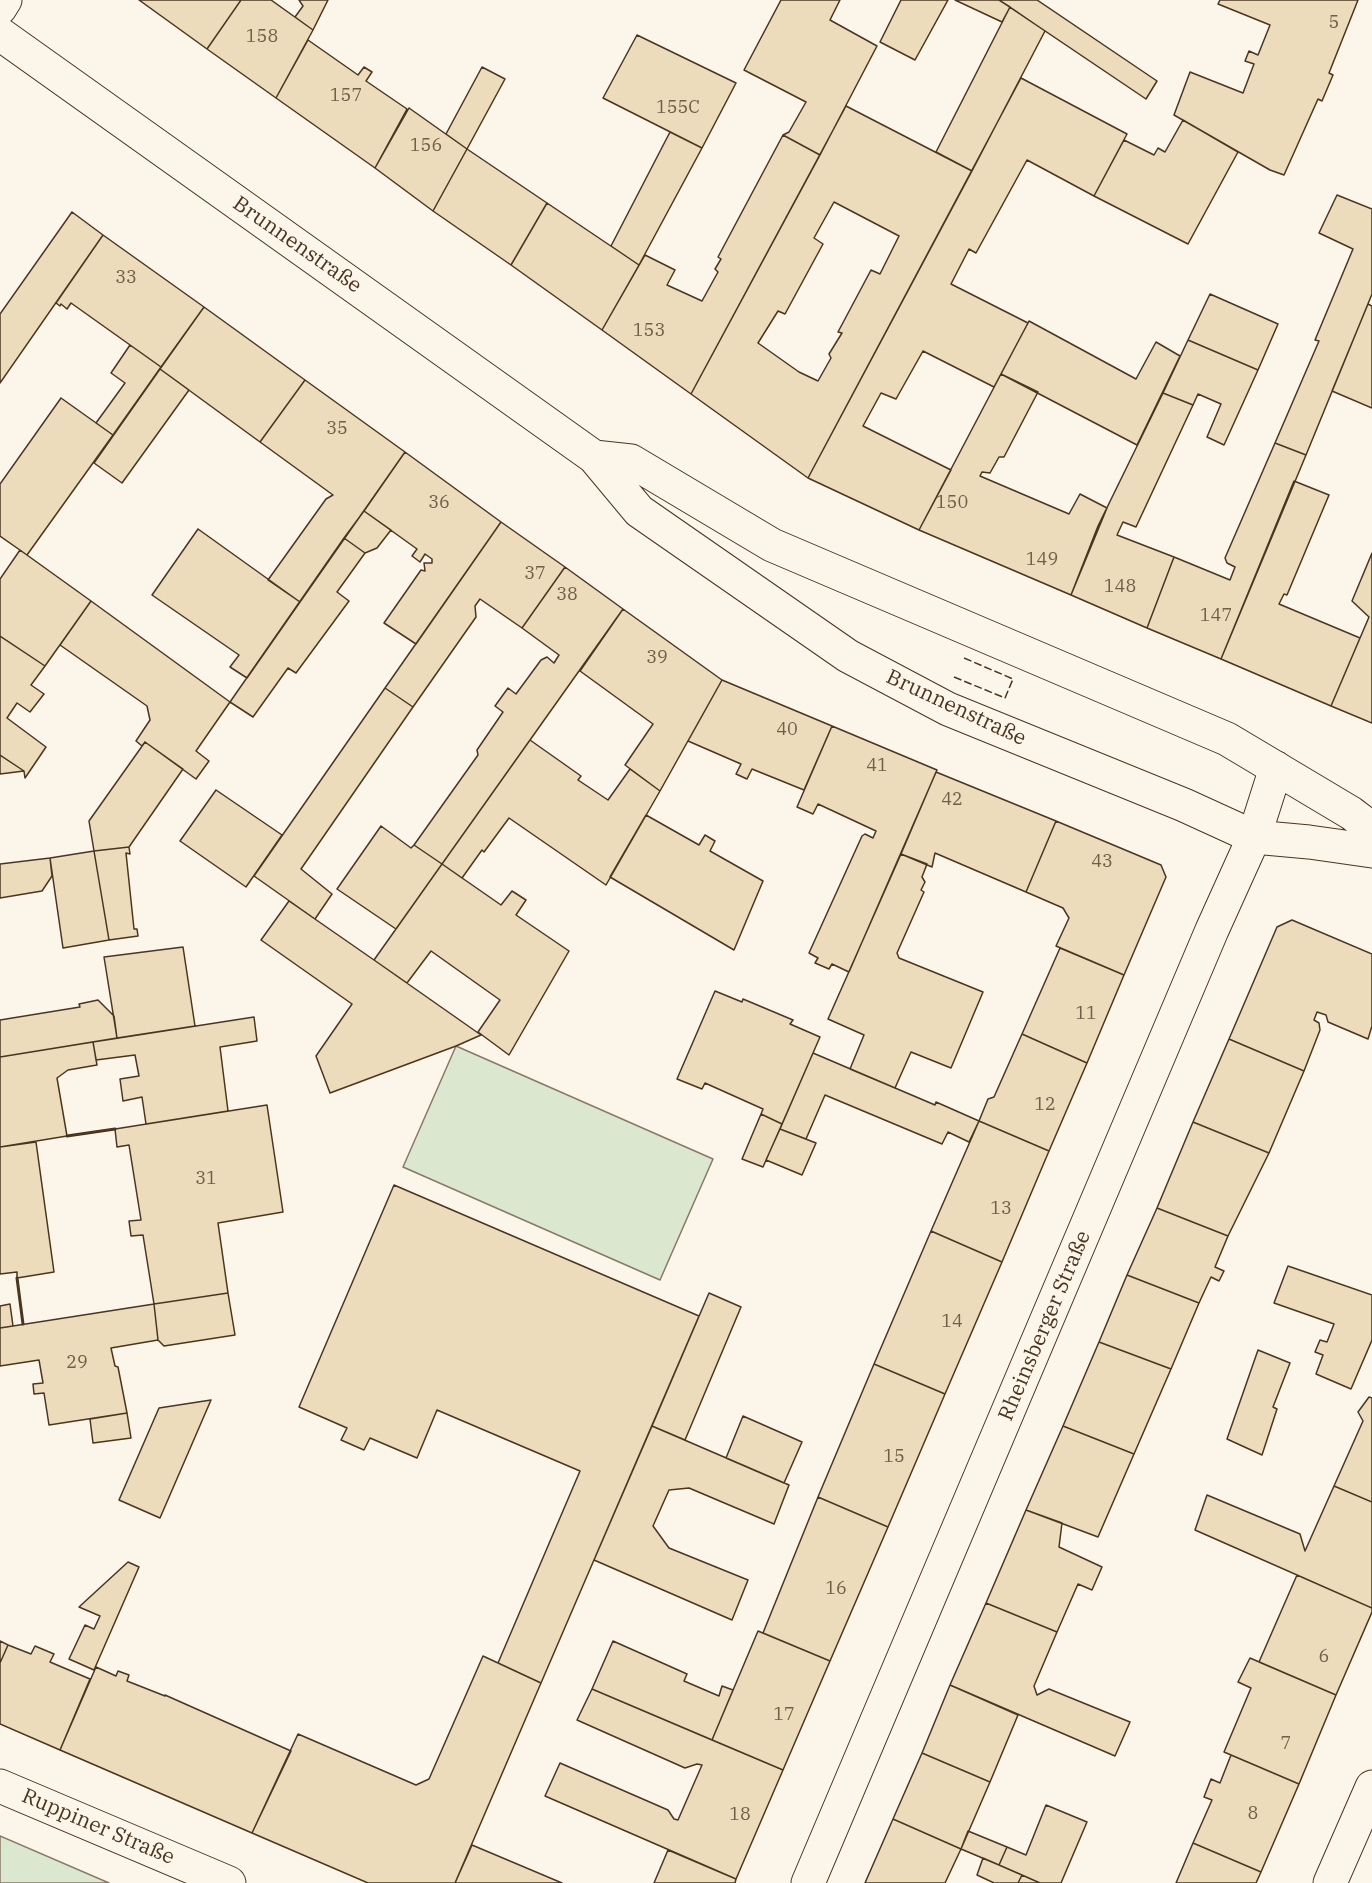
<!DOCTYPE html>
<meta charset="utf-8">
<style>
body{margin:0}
canvas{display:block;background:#fbf6e9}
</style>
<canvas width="1372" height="1883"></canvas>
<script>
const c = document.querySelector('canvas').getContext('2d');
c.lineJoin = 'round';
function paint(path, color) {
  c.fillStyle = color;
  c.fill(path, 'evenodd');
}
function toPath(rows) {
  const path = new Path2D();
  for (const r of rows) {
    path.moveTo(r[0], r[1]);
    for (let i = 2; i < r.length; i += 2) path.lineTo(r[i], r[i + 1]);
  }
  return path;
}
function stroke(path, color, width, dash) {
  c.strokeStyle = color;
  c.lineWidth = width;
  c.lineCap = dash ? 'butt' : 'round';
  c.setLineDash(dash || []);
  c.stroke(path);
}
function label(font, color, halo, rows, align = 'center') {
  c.font = font + ' "IBM Plex Serif",serif';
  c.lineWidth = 4.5;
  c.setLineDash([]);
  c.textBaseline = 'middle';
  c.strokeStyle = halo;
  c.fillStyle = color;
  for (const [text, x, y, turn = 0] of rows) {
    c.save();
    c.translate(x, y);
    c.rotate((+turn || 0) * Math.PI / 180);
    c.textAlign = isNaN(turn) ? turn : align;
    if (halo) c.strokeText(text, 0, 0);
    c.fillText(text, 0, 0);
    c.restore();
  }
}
const green = toPath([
 [456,1046,713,1159,660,1280,403,1167,456,1046],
 [0,1836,109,1883,0,1883,0,1836]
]);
const building = toPath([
 [139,0,241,0,207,49,139,0],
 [241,0,271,0,313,30,276,98,207,49,241,0],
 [299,0,328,0,313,30,295,17,303,6,299,0],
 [781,0,840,0,830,20,877,46,820,155,783,135,789,132,806,102,744,70,781,0],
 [901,0,948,0,915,60,880,42,901,0],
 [955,0,999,0,1010,7,1002,22,955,0],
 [999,0,1037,0,1157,81,1146,99,999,0],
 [1220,0,1358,0,1329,73,1333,75,1322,101,1318,99,1284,175,1270,170,1174,115,1190,72,1243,93,1254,64,1245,61,1249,51,1258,55,1270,25,1218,4,1220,0],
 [1010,7,1045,31,972,171,936,152,1010,7],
 [637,35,736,83,702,148,603,98,637,35],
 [308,40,358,75,364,67,372,72,366,81,407,109,375,168,276,98,308,40],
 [482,67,505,79,467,149,446,134,482,67],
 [1021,78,1127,134,1094,196,1027,160,976,253,969,249,951,284,1028,323,994,387,923,351,896,399,881,393,863,426,951,470,919,530,808,478,1021,78],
 [846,106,972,171,808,478,691,394,846,106],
 [834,202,899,236,880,274,871,270,838,332,842,333,829,354,831,358,818,381,799,372,758,343,778,311,785,314,823,244,814,238,834,202],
 [409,108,467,149,433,211,375,168,409,108],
 [1183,120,1238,152,1188,244,1094,196,1124,140,1154,155,1158,148,1165,152,1183,120],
 [670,132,702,148,639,265,611,246,670,132],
 [783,135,820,155,691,394,602,330,645,255,675,270,667,285,702,301,718,272,715,269,721,259,718,257,783,135],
 [467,149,547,203,511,265,433,211,467,149],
 [1337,195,1372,209,1372,294,1306,455,1275,443,1319,341,1315,340,1353,249,1319,233,1337,195],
 [547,203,639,265,602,330,511,265,547,203],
 [72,212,103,235,0,383,0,314,72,212],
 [103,235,204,307,161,367,71,303,67,309,61,304,60,306,56,303,103,235],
 [1210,294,1278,324,1258,370,1188,340,1210,294],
 [1368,304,1372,306,1372,408,1332,391,1368,304],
 [204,307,305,380,260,442,160,369,204,307],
 [1029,321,1136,379,1156,342,1180,356,1137,445,1001,374,1029,321],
 [1188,340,1258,370,1224,445,1207,437,1221,404,1198,394,1193,405,1163,393,1188,340],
 [130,345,161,367,113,435,96,423,125,383,111,373,130,345],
 [160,369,189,390,122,483,94,463,160,369],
 [1001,374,1038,392,1004,457,999,457,990,473,982,472,980,476,1069,514,1080,494,1107,508,1071,595,919,530,1001,374],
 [305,380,405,452,300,602,268,580,326,499,333,495,260,442,305,380],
 [1163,393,1193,405,1136,527,1123,522,1117,535,1174,557,1147,628,1071,595,1098,526,1163,393],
 [61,398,113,435,27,555,0,536,0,484,61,398],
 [1275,443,1306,455,1221,659,1147,628,1174,557,1230,580,1235,567,1227,563,1225,558,1275,443],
 [405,452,501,522,416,644,384,623,421,570,425,571,424,563,432,563,432,559,425,554,420,562,412,556,417,549,364,511,405,452],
 [1294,481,1329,495,1287,595,1284,594,1279,604,1360,638,1331,706,1221,659,1294,481],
 [364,511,391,530,377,548,365,553,344,538,364,511],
 [501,522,565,567,522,628,480,599,475,606,476,617,413,707,385,688,501,522],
 [198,529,300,602,247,678,230,667,239,655,152,595,198,529],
 [344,538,365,553,337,592,349,601,296,673,288,668,253,717,230,702,344,538],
 [20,550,91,601,45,666,0,636,0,579,20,550],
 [1372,553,1372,723,1331,706,1369,617,1352,601,1372,553],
 [565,567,623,609,442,864,414,845,478,755,477,750,503,712,495,706,508,688,516,694,541,660,547,657,554,663,559,655,522,628,565,567],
 [91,601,230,702,196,751,209,761,196,779,145,742,142,746,136,741,150,720,147,706,60,645,91,601],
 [623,609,722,680,660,791,625,765,653,724,580,671,623,609],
 [0,636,45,666,31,685,44,694,30,712,17,703,7,718,46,747,25,778,24,771,0,755,0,636],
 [722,680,832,726,804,790,752,769,747,779,736,774,741,764,688,741,722,680],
 [385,688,413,707,301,869,332,894,315,919,254,876,385,688],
 [832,726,937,770,849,972,832,964,829,969,815,963,818,958,809,953,862,836,865,834,873,838,876,831,818,804,813,814,797,807,832,726],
 [530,740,581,776,578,780,608,800,630,769,660,791,606,885,509,818,484,852,482,850,462,878,442,864,530,740],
 [145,742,183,769,129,847,94,851,89,821,145,742],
 [0,755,24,771,0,774,0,755],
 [936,772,1056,821,1026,892,935,853,932,867,901,854,936,772],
 [216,790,282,835,246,887,180,841,216,790],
 [646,815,699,845,705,835,715,841,710,851,763,881,734,950,610,877,646,815],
 [1056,821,1161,865,1166,877,1124,975,1056,946,1069,918,1063,908,1026,892,1056,821],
 [381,826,411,848,414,845,442,864,396,929,337,889,381,826],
 [129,847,130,854,126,853,134,929,137,929,138,936,109,940,94,851,129,847],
 [94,851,109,940,63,948,50,858,94,851],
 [901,854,927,864,922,877,925,882,921,890,924,892,897,953,899,958,983,992,951,1068,911,1052,895,1088,850,1069,864,1035,828,1019,901,854],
 [50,858,52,876,42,891,0,898,0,864,50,858],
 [442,864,501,905,512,891,526,900,516,915,569,951,509,1055,478,1032,500,1000,431,951,407,983,374,960,442,864],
 [289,901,374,960,481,1035,456,1046,330,1093,316,1056,352,1004,261,940,289,901],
 [1292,920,1372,954,1372,1026,1368,1039,1328,1022,1326,1015,1317,1012,1314,1020,1319,1023,1320,1030,1304,1071,1229,1039,1277,927,1292,920],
 [183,947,195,1026,117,1038,104,957,183,947],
 [1060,948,1124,975,1087,1063,1022,1034,1060,948],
 [715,991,742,1002,743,999,793,1020,790,1024,820,1037,782,1124,761,1114,763,1109,705,1083,702,1089,677,1079,715,991],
 [98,1000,114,1016,117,1038,0,1057,0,1020,80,1007,79,1004,98,1000],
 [254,1017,257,1041,220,1047,228,1111,146,1124,142,1097,123,1101,120,1079,139,1076,135,1055,96,1060,93,1042,254,1017],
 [1022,1034,1087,1063,1049,1151,979,1121,988,1099,994,1097,1022,1034],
 [1229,1039,1304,1071,1269,1153,1193,1122,1229,1039],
 [93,1042,97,1065,68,1070,57,1078,67,1136,0,1147,0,1057,93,1042],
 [813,1053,935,1105,936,1102,979,1121,969,1142,948,1132,942,1144,825,1095,806,1139,780,1129,813,1053],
 [267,1105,283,1212,218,1223,228,1293,154,1304,143,1235,131,1236,129,1221,141,1220,129,1145,117,1147,115,1129,267,1105],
 [761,1114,782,1124,763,1167,742,1159,761,1114],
 [979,1121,1049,1151,1002,1262,931,1231,979,1121],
 [1193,1122,1269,1153,1228,1236,1157,1208,1193,1122],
 [780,1129,816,1143,802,1175,766,1160,780,1129],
 [36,1142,54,1272,17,1278,17,1272,0,1274,0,1147,36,1142],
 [394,1185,699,1316,541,1683,498,1663,580,1471,437,1410,417,1458,370,1438,364,1450,341,1440,347,1428,299,1407,394,1185],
 [1157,1208,1228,1236,1215,1267,1224,1271,1219,1281,1211,1277,1199,1303,1127,1275,1157,1208],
 [931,1231,1002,1262,945,1394,874,1364,931,1231],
 [1288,1266,1372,1295,1372,1340,1351,1389,1316,1374,1323,1355,1315,1352,1320,1340,1327,1342,1334,1324,1274,1303,1288,1266],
 [1127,1275,1199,1303,1171,1369,1099,1342,1127,1275],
 [228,1293,235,1335,164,1346,158,1340,154,1304,228,1293],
 [709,1293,741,1307,685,1440,652,1426,709,1293],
 [10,1304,13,1326,0,1328,0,1306,10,1304],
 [154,1304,158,1340,111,1348,115,1366,118,1367,127,1413,49,1425,44,1393,34,1394,33,1384,43,1383,39,1360,0,1366,0,1328,154,1304],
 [1099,1342,1171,1369,1134,1454,1063,1426,1099,1342],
 [1258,1350,1290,1363,1273,1407,1277,1409,1262,1455,1227,1439,1258,1350],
 [874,1364,945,1394,888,1527,818,1497,874,1364],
 [1369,1397,1372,1398,1372,1502,1334,1486,1363,1421,1358,1412,1369,1397],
 [211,1400,160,1518,119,1500,159,1408,211,1400],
 [127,1413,131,1438,93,1443,90,1419,127,1413],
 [743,1416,802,1442,784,1483,726,1458,743,1416],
 [652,1426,789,1485,774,1524,689,1488,669,1490,653,1526,669,1548,748,1580,732,1620,594,1560,652,1426],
 [1063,1426,1134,1454,1098,1537,1026,1510,1063,1426],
 [1334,1486,1372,1502,1372,1608,1195,1530,1207,1495,1300,1534,1305,1551,1334,1486],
 [818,1497,888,1527,830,1661,763,1633,818,1497],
 [1026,1510,1062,1523,1059,1547,1102,1567,1092,1590,1078,1584,1057,1632,986,1603,1026,1510],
 [128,1562,139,1567,94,1670,69,1659,85,1625,94,1629,100,1616,79,1607,128,1562],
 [1297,1575,1372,1608,1372,1612,1336,1695,1259,1662,1297,1575],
 [986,1603,1057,1632,1034,1686,1037,1695,1049,1689,1130,1722,1115,1756,950,1685,986,1603],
 [758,1631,830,1661,783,1770,712,1740,758,1631],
 [0,1641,8,1645,0,1663,0,1641],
 [613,1641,687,1674,684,1681,719,1696,722,1686,733,1690,712,1740,592,1689,613,1641],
 [8,1645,31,1654,35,1646,54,1654,50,1662,90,1679,60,1750,0,1724,0,1663,8,1645],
 [483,1656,541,1683,455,1883,368,1883,252,1833,298,1734,416,1785,429,1779,483,1656],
 [1250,1658,1336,1695,1299,1784,1224,1752,1251,1688,1238,1682,1250,1658],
 [96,1667,116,1676,118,1671,129,1675,127,1681,165,1696,165,1695,291,1751,252,1833,60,1750,96,1667],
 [950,1685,1018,1715,990,1782,922,1753,950,1685],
 [592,1689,783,1770,736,1879,545,1796,560,1763,668,1810,674,1819,678,1820,702,1765,697,1764,685,1768,577,1720,592,1689],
 [922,1753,990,1782,961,1849,893,1819,922,1753],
 [1231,1755,1299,1784,1261,1872,1193,1843,1212,1800,1204,1797,1211,1779,1220,1783,1231,1755],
 [1046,1805,1087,1822,1061,1883,1040,1883,999,1865,1007,1847,1026,1855,1046,1805],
 [893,1819,961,1849,945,1883,865,1883,893,1819],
 [968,1831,1007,1847,999,1865,961,1849,968,1831],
 [1193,1843,1261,1872,1256,1883,1176,1883,1193,1843],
 [472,1845,562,1883,455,1883,472,1845],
 [668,1850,736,1879,735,1883,654,1883,668,1850],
 [983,1858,1022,1875,1018,1883,994,1883,977,1875,983,1858],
 [1022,1875,1040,1883,1018,1883,1022,1875]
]);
const street = toPath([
 [0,8,5,0],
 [0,1786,229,1883],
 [808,1883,1212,930,1254,837,1276,768],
 [1330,1883,1372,1787]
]);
const secondary = toPath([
 [0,34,594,457,639,511,848,656,948,709,1184,805,1254,837,1309,842,1372,851],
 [594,457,631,461,772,545,1227,739,1351,813,1372,829]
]);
const fence = toPath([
 [954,677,1005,698,1013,679,964,658]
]);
const wall = toPath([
 [67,1136,115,1129],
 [17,1278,23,1324]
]);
const numberNames = [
 ["5",1334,23],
 ["158",262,37],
 ["157",346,96],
 ["155C",678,108],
 ["156",426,146],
 ["33",126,278],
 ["153",649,331],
 ["35",337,429],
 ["36",439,503],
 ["150",952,503],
 ["149",1042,560],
 ["37",535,574],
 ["148",1120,587],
 ["38",567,595],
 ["147",1216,616],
 ["39",657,658],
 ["40",787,730],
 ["41",877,766],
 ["42",952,800],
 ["43",1102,862],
 ["11",1086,1014],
 ["12",1045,1105],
 ["31",206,1179],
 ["13",1001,1209],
 ["14",952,1322],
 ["29",77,1363],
 ["15",894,1457],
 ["16",836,1589],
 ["6",1324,1657],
 ["17",784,1715],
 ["7",1286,1744],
 ["8",1253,1814],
 ["18",740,1815]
];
const streetNames = [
 ["Brunnenstraße",297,245,35],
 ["Brunnenstraße",956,708,25],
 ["Rheinsberger Straße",1045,1326,-67],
 ["Ruppiner Straße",98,1827,23]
];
paint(green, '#dce7d0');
stroke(green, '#887966', 1.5);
paint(building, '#ecdcbc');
stroke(building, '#4a3520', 1.5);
stroke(street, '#4a3520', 35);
stroke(secondary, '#4a3520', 35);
stroke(street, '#fbf6e9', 33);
stroke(secondary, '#fbf6e9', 33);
stroke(fence, '#4a3520', 1.5, [8, 3]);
stroke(wall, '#4a3520', 3);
label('18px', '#725f47', null, numberNames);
label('21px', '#4a3520', '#fbf6e9', streetNames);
</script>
